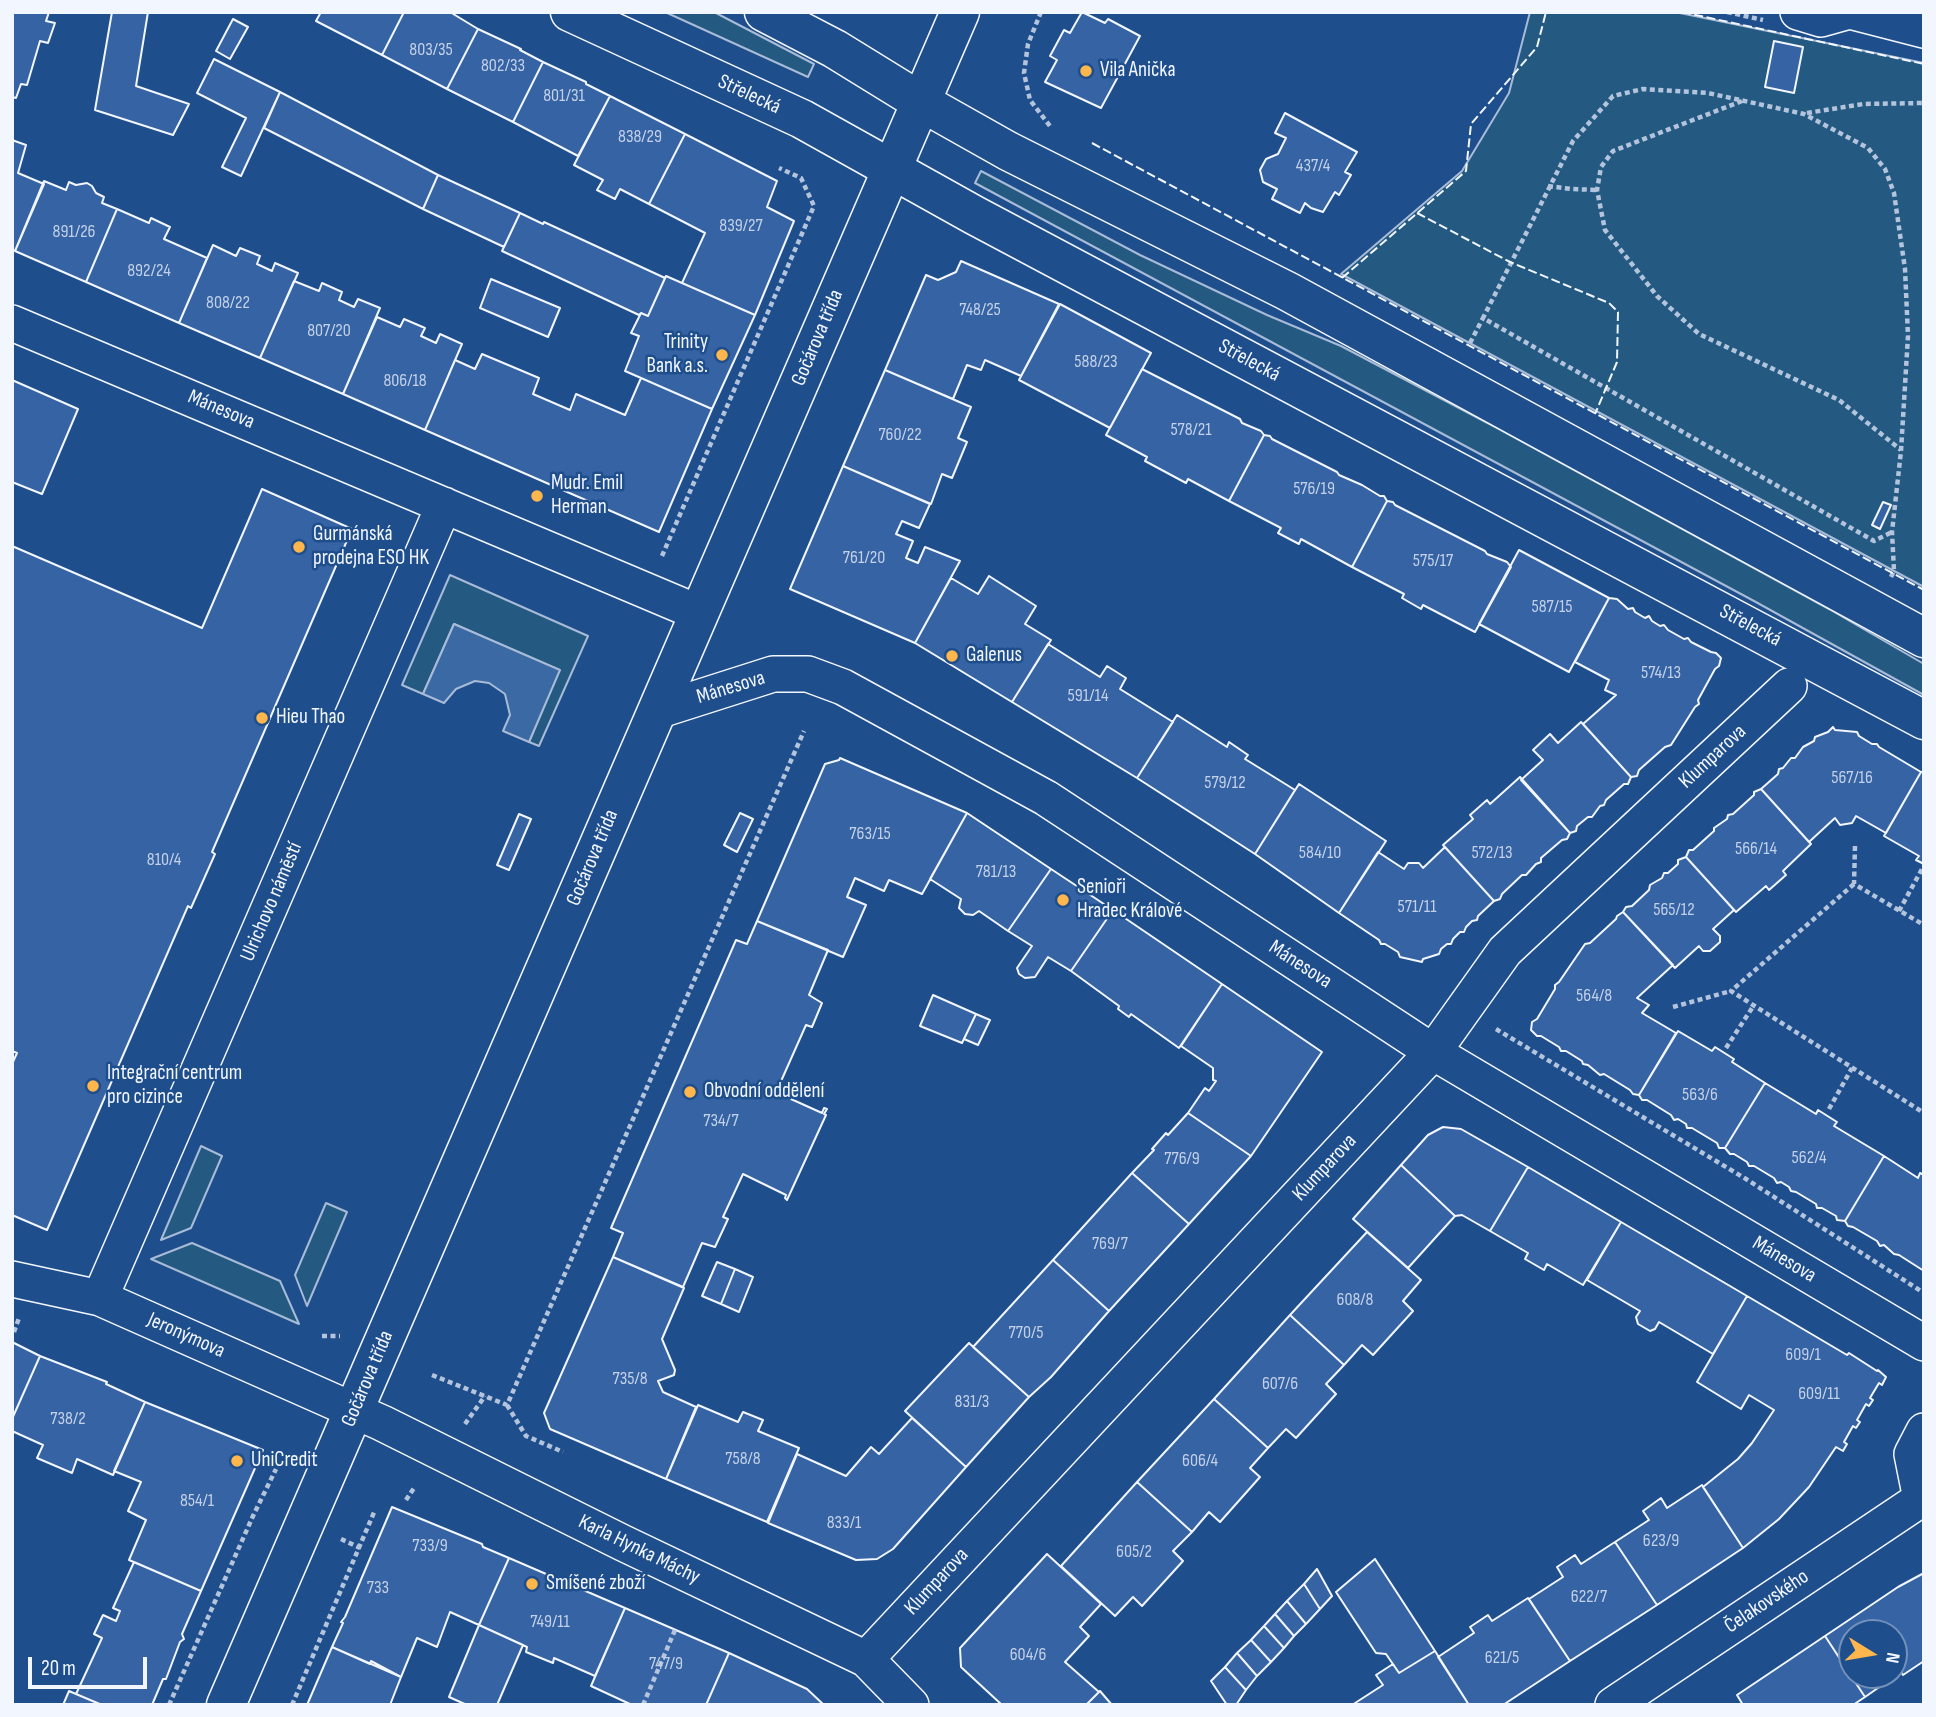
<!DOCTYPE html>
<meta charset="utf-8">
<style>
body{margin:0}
#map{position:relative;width:1936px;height:1717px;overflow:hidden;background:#1f4e8c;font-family:"Sofia Sans Condensed",sans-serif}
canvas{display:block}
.frame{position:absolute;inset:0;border:14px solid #f2f6ff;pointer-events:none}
.north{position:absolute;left:1838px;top:1619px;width:70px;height:70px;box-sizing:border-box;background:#1f4e8c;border:2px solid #7391ba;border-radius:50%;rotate:101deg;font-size:19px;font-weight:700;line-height:28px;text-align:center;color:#f2f6ff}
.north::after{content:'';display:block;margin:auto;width:24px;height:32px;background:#ffb74d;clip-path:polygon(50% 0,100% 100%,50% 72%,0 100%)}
.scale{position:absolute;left:28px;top:1657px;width:119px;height:32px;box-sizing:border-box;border:4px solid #f2f6ff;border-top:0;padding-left:9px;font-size:21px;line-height:24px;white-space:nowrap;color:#f2f6ff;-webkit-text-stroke:5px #1f4e8c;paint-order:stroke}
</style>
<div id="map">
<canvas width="1936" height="1717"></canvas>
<div class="frame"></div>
<div class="north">N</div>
<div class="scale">20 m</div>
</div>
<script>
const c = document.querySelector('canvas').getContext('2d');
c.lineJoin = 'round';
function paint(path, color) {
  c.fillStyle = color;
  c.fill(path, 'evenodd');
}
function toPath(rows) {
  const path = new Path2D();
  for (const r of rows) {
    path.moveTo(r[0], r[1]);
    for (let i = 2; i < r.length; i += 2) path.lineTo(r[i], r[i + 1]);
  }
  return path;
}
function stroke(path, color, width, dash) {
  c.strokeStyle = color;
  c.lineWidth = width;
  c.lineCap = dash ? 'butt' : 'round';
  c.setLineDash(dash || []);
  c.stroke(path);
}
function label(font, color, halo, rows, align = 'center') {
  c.font = font + ' "Sofia Sans Condensed",sans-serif';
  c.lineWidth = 5;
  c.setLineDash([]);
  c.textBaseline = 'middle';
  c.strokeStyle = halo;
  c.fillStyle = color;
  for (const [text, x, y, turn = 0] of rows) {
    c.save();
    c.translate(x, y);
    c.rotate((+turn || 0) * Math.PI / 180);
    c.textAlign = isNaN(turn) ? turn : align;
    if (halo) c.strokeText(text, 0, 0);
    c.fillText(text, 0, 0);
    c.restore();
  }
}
const green = toPath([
 [665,12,714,12,814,64,808,77,665,12],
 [1530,12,1675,12,1924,63,1924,587,1341,274,1462,171,1509,93,1530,12],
 [981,171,1140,255,1267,315,1341,346,1499,429,1829,609,1924,664,1924,695,1754,601,975,183,981,171],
 [450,575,588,636,539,746,529,742,559,670,454,624,423,694,402,685,450,575],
 [201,1146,222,1156,191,1228,161,1240,201,1146],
 [326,1203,347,1212,307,1306,295,1275,326,1203],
 [192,1243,280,1281,299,1324,151,1259,192,1243]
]);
const water = toPath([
 [454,624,560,670,529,742,503,731,510,715,505,694,489,683,475,681,456,689,444,703,423,694,454,624]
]);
const building = toPath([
 [12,12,49,12,46,21,55,23,48,43,40,41,27,85,21,84,16,98,12,97,12,12],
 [112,12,148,12,136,86,189,104,173,135,95,110,112,12],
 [321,12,404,12,382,55,316,21,321,12],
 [404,12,450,12,478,29,447,89,382,55,404,12],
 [1082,12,1105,23,1108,19,1140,36,1101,108,1045,82,1057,60,1050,56,1064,30,1070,33,1082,12],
 [233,19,248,27,230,59,216,51,233,19],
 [478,29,521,49,520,50,543,62,513,122,447,89,478,29],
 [1774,41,1803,47,1794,93,1765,87,1774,41],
 [214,59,280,92,241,176,222,167,246,118,197,93,214,59],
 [543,62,586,82,586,84,610,96,578,156,513,122,543,62],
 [280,92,438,175,423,209,264,128,280,92],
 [610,96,685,134,649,204,620,189,615,199,597,190,603,180,574,165,610,96],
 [1285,113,1357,152,1345,172,1351,175,1339,195,1335,192,1323,212,1311,208,1305,203,1300,213,1272,199,1277,189,1263,182,1260,170,1266,159,1278,154,1286,138,1275,133,1285,113],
 [685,134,777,181,767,207,794,221,755,315,682,283,705,233,649,204,685,134],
 [12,140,26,145,18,173,44,184,15,251,12,250,12,140],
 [438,175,520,213,504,247,423,209,438,175],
 [44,181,66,190,69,182,76,185,87,183,92,186,96,193,104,197,102,203,117,209,86,282,15,251,44,181],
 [117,209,149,223,151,218,170,227,164,239,207,258,179,323,86,282,117,209],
 [520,213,543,224,544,222,665,278,648,316,641,313,639,315,502,251,520,213],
 [213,245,236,256,240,248,260,256,257,264,272,271,275,263,298,273,260,358,179,323,213,245],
 [961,261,1059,304,1021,376,985,360,981,370,967,365,953,399,885,370,926,275,938,280,956,272,961,261],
 [666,276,755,315,712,409,625,371,639,336,631,333,641,313,648,316,666,276],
 [491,279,560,308,548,337,480,308,491,279],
 [294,281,319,291,322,283,342,292,339,300,354,307,358,299,380,308,343,394,260,358,294,281],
 [1060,304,1151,353,1110,428,1019,380,1060,304],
 [377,317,400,327,404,319,425,328,421,336,436,343,440,334,462,344,425,430,343,394,377,317],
 [482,354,539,378,533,394,570,410,576,394,625,415,641,378,712,409,659,532,425,430,455,360,475,369,482,354],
 [1142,369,1240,419,1242,423,1261,431,1264,435,1229,501,1188,479,1186,483,1145,461,1147,457,1106,435,1142,369],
 [885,370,971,407,958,438,967,442,952,478,942,474,931,504,843,466,885,370],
 [12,380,78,409,42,494,12,482,12,380],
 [1264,435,1270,436,1272,439,1337,472,1339,475,1362,485,1380,496,1384,496,1387,501,1352,567,1301,539,1299,544,1278,533,1281,528,1229,501,1264,435],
 [843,466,930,504,919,528,902,521,896,534,913,541,906,558,918,563,925,547,960,561,915,643,790,589,843,466],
 [262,489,352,529,212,852,215,854,191,908,188,906,47,1230,12,1215,12,1064,17,1053,12,1051,12,546,202,628,262,489],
 [1387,501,1393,502,1395,505,1485,551,1487,554,1507,562,1511,567,1475,632,1423,605,1421,609,1402,598,1404,594,1352,567,1387,501],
 [1883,502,1891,505,1880,529,1872,525,1883,502],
 [1519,550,1609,598,1569,672,1479,624,1519,550],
 [989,576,1036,606,1025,624,1051,640,1012,702,915,643,951,578,978,594,989,576],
 [1609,598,1617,599,1628,609,1633,608,1635,612,1645,618,1649,616,1652,621,1660,626,1664,625,1668,630,1684,639,1688,638,1691,642,1711,652,1716,653,1721,658,1719,666,1715,669,1698,700,1699,704,1695,707,1671,745,1665,747,1639,770,1637,776,1631,777,1583,724,1616,695,1605,690,1609,680,1575,662,1609,598],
 [1048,644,1100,677,1107,666,1126,678,1120,689,1173,722,1137,778,1012,702,1048,644],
 [1177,715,1227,747,1229,742,1248,755,1245,759,1295,790,1255,854,1137,778,1177,715],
 [1581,722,1631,777,1628,784,1624,784,1606,800,1604,805,1600,806,1592,817,1588,817,1577,826,1576,831,1570,833,1521,780,1543,760,1533,750,1550,734,1558,743,1581,722],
 [1833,727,1835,730,1857,732,1859,736,1872,744,1877,744,1879,747,1921,772,1886,833,1856,816,1852,823,1840,825,1835,818,1809,842,1761,789,1778,774,1779,769,1783,768,1791,758,1795,758,1803,747,1814,741,1815,737,1828,732,1833,727],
 [840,758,967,813,922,894,889,880,884,891,855,878,847,897,866,905,843,957,757,921,825,764,839,760,840,758],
 [1921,772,1924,772,1924,864,1916,860,1919,856,1884,836,1921,772],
 [1520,777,1570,833,1567,839,1562,840,1541,858,1541,862,1536,864,1526,875,1522,875,1502,894,1500,899,1494,901,1443,845,1473,819,1470,815,1487,800,1490,804,1520,777],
 [1299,784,1386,841,1339,913,1255,854,1299,784],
 [1761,789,1811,844,1783,871,1786,875,1769,890,1766,886,1736,912,1686,857,1689,850,1693,850,1714,831,1714,828,1727,819,1728,815,1733,814,1754,795,1754,792,1761,789],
 [740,813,753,819,737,852,724,845,740,813],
 [967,813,1051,869,1008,931,979,911,973,915,965,914,959,908,961,899,930,879,967,813],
 [519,814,531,819,509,870,497,865,519,814],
 [1445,847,1494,901,1478,916,1477,920,1472,921,1466,927,1464,932,1460,932,1453,939,1451,944,1447,944,1441,949,1439,954,1423,959,1422,962,1400,957,1398,952,1385,944,1381,944,1379,940,1339,913,1378,852,1404,869,1408,863,1419,863,1423,868,1445,847],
 [1686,857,1734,910,1713,929,1720,936,1720,942,1710,951,1703,951,1699,946,1675,968,1623,912,1626,907,1632,906,1649,890,1650,885,1662,878,1664,873,1668,873,1678,864,1678,860,1686,857],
 [1051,869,1113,910,1071,971,1048,957,1035,977,1025,978,1019,974,1017,968,1032,946,1008,931,1051,869],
 [1113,910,1222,984,1179,1048,1131,1014,1129,1017,1118,1009,1119,1006,1071,971,1113,910],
 [1623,912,1673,965,1637,998,1649,1005,1642,1013,1676,1033,1639,1095,1633,1094,1630,1090,1604,1074,1600,1075,1588,1065,1583,1064,1582,1061,1566,1051,1561,1051,1559,1047,1541,1036,1537,1036,1531,1030,1532,1022,1537,1019,1555,989,1555,985,1559,982,1585,944,1590,943,1616,919,1617,916,1623,912],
 [757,921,828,950,809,995,822,1003,812,1027,806,1025,778,1088,793,1095,791,1099,822,1113,824,1108,827,1109,824,1114,826,1115,787,1200,785,1198,786,1195,743,1174,723,1217,728,1219,715,1247,702,1243,683,1287,613,1257,623,1233,611,1228,736,940,747,944,757,921],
 [1222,984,1322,1052,1251,1156,1188,1113,1205,1088,1209,1091,1216,1081,1213,1080,1213,1068,1181,1046,1222,984],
 [933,995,976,1014,962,1043,920,1026,933,995],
 [976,1014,990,1020,978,1045,964,1039,976,1014],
 [1678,1031,1712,1051,1715,1047,1734,1059,1732,1062,1765,1083,1725,1148,1719,1148,1717,1143,1692,1128,1687,1128,1686,1124,1678,1119,1674,1120,1671,1115,1647,1100,1642,1100,1639,1095,1678,1031],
 [1765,1083,1816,1114,1818,1110,1837,1122,1834,1126,1884,1156,1845,1221,1837,1220,1836,1216,1822,1208,1817,1208,1816,1204,1796,1192,1791,1191,1789,1187,1781,1182,1777,1183,1774,1178,1754,1166,1749,1166,1747,1162,1734,1154,1730,1154,1725,1148,1765,1083],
 [1188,1113,1251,1156,1189,1224,1132,1173,1154,1150,1152,1149,1166,1133,1168,1135,1188,1113],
 [1443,1127,1461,1129,1528,1167,1490,1231,1462,1215,1455,1216,1401,1165,1428,1135,1443,1127],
 [1884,1156,1918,1178,1920,1173,1924,1175,1924,1271,1899,1255,1894,1254,1884,1245,1880,1246,1877,1241,1853,1227,1848,1226,1845,1221,1884,1156],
 [1401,1165,1455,1216,1408,1268,1353,1219,1401,1165],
 [1528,1167,1621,1222,1583,1285,1547,1264,1544,1270,1525,1259,1528,1253,1490,1231,1528,1167],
 [1132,1173,1189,1224,1109,1311,1053,1260,1132,1173],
 [1621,1222,1747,1296,1713,1354,1659,1322,1655,1329,1650,1331,1638,1324,1636,1317,1640,1311,1587,1280,1621,1222],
 [1367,1232,1421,1280,1403,1301,1413,1311,1373,1355,1362,1345,1344,1365,1290,1315,1367,1232],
 [613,1257,684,1288,662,1339,675,1370,674,1375,658,1381,663,1392,696,1407,666,1479,550,1429,544,1413,613,1257],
 [1053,1260,1109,1311,1051,1377,1029,1397,973,1347,1053,1260],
 [717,1262,735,1269,721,1304,702,1296,717,1262],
 [735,1269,753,1277,739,1312,721,1304,735,1269],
 [1747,1296,1847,1355,1849,1353,1877,1371,1878,1370,1886,1377,1882,1385,1879,1383,1870,1398,1873,1400,1869,1406,1866,1404,1857,1420,1860,1422,1856,1428,1853,1426,1844,1442,1847,1444,1843,1451,1836,1447,1809,1487,1779,1519,1743,1548,1703,1487,1738,1459,1752,1443,1774,1410,1749,1395,1741,1409,1697,1382,1747,1296],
 [1290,1315,1344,1365,1326,1384,1336,1394,1296,1438,1286,1429,1268,1448,1214,1399,1290,1315],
 [12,1342,40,1356,12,1419,12,1342],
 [969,1343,1029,1397,966,1467,905,1411,969,1343],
 [40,1356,107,1382,106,1384,145,1402,113,1475,77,1459,72,1473,37,1458,43,1445,12,1431,12,1419,40,1356],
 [1214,1399,1268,1448,1250,1468,1260,1477,1220,1522,1209,1512,1192,1532,1137,1482,1214,1399],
 [145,1402,263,1450,201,1591,129,1560,146,1520,128,1511,141,1482,114,1471,145,1402],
 [698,1405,738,1422,743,1412,763,1420,758,1431,799,1448,767,1522,666,1479,698,1405],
 [912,1418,966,1467,893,1549,877,1559,856,1560,768,1523,797,1454,846,1476,871,1447,879,1454,912,1418],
 [1137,1482,1192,1532,1173,1551,1183,1561,1142,1606,1133,1597,1115,1616,1061,1566,1137,1482],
 [1702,1485,1743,1548,1657,1605,1615,1542,1649,1520,1643,1511,1661,1498,1667,1508,1702,1485],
 [392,1507,482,1544,483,1547,509,1558,479,1625,450,1612,437,1647,417,1638,401,1677,371,1661,370,1664,332,1647,343,1623,341,1622,345,1617,392,1507],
 [1615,1542,1657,1605,1570,1661,1529,1599,1563,1577,1557,1567,1575,1555,1581,1564,1615,1542],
 [1047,1554,1101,1604,1080,1627,1089,1636,1065,1662,1099,1692,1086,1705,1002,1705,961,1667,960,1648,1047,1554],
 [509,1558,625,1608,595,1676,554,1658,553,1663,526,1652,527,1647,479,1625,509,1558],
 [1375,1559,1435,1651,1399,1673,1386,1654,1376,1653,1336,1592,1375,1559],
 [134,1562,201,1591,182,1634,184,1639,180,1642,166,1679,163,1679,152,1705,102,1705,76,1694,102,1638,94,1634,103,1615,116,1621,120,1611,113,1608,134,1562],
 [1317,1569,1332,1596,1320,1609,1304,1584,1317,1569],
 [1924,1573,1924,1661,1903,1675,1901,1672,1865,1697,1825,1636,1898,1587,1924,1573],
 [1852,1633,1894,1633,1894,1675,1852,1675,1852,1633],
 [1304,1584,1320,1609,1306,1624,1287,1601,1304,1584],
 [1528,1598,1570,1661,1503,1705,1469,1705,1438,1657,1474,1633,1470,1627,1488,1615,1492,1621,1528,1598],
 [1287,1601,1306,1624,1294,1636,1275,1614,1287,1601],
 [625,1608,729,1653,706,1705,632,1705,591,1686,625,1608],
 [1275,1614,1294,1636,1284,1648,1264,1626,1275,1614],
 [479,1625,523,1645,497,1705,467,1705,449,1697,479,1625],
 [1264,1626,1284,1648,1271,1662,1251,1640,1264,1626],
 [1825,1636,1865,1697,1853,1705,1743,1705,1737,1695,1825,1636],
 [1251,1640,1271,1662,1257,1676,1237,1653,1251,1640],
 [332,1647,401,1677,390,1705,307,1705,332,1647],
 [1435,1651,1469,1705,1352,1705,1383,1685,1376,1675,1393,1664,1399,1673,1435,1651],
 [729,1653,807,1689,824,1705,706,1705,729,1653],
 [1237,1653,1257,1676,1246,1690,1225,1667,1237,1653],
 [1225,1667,1246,1690,1236,1705,1227,1705,1211,1681,1225,1667],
 [69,1691,76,1694,102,1705,63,1705,69,1691],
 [1100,1691,1112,1705,1086,1705,1100,1691]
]);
const path = toPath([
 [1041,12,1028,44,1024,73,1030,100,1050,126],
 [1727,12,1763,20],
 [1742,101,1613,151,1601,167,1597,190,1605,230,1657,296,1699,334,1839,400,1901,450],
 [1807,113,1863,104,1924,103],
 [1548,186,1571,189,1597,190],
 [1470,343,1483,318],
 [662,556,814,206,801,178,779,168],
 [1891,577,1894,571,1892,532,1901,451,1908,336,1905,269,1894,193,1885,169,1868,148,1804,114,1708,93,1643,89,1613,96,1573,141,1483,318,1874,541,1892,532],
 [1855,846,1854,884,1924,925],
 [1854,884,1731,991,1924,1113],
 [1899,911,1922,869],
 [1673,1007,1731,991],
 [1496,1029,1746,1179,1924,1293],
 [1726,1048,1754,1005],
 [1829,1109,1852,1068],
 [14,1332,19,1318],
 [322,1336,340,1336],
 [432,1375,507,1405,804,731],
 [507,1405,526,1436,563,1452],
 [465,1424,485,1396],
 [406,1500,414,1488],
 [341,1539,360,1548],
 [169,1705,253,1516,276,1469],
 [292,1705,375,1510],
 [643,1705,675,1630]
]);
const street = toPath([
 [1798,12,1821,19,1846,12],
 [1854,12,1924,30],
 [12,323,699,613],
 [657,711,773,674,808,674,843,687,1046,798,1433,1052,1924,1343],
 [12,1279,100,1298,382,1423,623,1543,866,1659,911,1705],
 [100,1298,444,505],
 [1924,1431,1912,1454,1921,1499,1924,1501],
 [866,1659,1433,1052,1505,951,1789,686],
 [1613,1705,1921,1499]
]);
const secondary = toPath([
 [226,1705,960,12]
]);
const primary = toPath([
 [570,12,802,119,974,215,1924,720],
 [764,12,835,49,921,102,1008,151,1287,291,1924,638]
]);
const fence = toPath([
 [1682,12,1924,64],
 [1092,143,1924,590],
 [1417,213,1510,262,1609,303,1618,312,1617,362,1595,414],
 [1342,278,1466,171,1471,124,1537,47,1546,12]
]);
const markers = [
 [1086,71,7,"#ffb74d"],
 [722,355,7,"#ffb74d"],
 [537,496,7,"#ffb74d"],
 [299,547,7,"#ffb74d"],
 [952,656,7,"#ffb74d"],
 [262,718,7,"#ffb74d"],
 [1063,900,7,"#ffb74d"],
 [93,1086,7,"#ffb74d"],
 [690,1092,7,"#ffb74d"],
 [237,1461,7,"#ffb74d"],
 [532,1584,7,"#ffb74d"]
];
const numberNames = [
 ["803/35",431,50],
 ["802/33",503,66],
 ["801/31",564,96],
 ["838/29",640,137],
 ["437/4",1313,166],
 ["839/27",741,226],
 ["891/26",74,232],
 ["892/24",149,271],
 ["808/22",228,303],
 ["748/25",980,310],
 ["807/20",329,331],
 ["588/23",1096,362],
 ["806/18",405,381],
 ["578/21",1191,430],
 ["760/22",900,435],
 ["576/19",1314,489],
 ["761/20",864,558],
 ["575/17",1433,561],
 ["587/15",1552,607],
 ["574/13",1661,673],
 ["591/14",1088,696],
 ["567/16",1852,778],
 ["579/12",1225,783],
 ["763/15",870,834],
 ["566/14",1756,849],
 ["584/10",1320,853],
 ["572/13",1492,853],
 ["810/4",164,860],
 ["781/13",996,872],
 ["571/11",1417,907],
 ["565/12",1674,910],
 ["564/8",1594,996],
 ["563/6",1700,1095],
 ["734/7",721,1121],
 ["562/4",1809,1158],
 ["776/9",1182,1159],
 ["769/7",1110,1244],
 ["608/8",1355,1300],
 ["770/5",1026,1333],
 ["609/1",1803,1355],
 ["735/8",630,1379],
 ["607/6",1280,1384],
 ["609/11",1819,1394],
 ["831/3",972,1402],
 ["738/2",68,1419],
 ["758/8",743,1459],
 ["606/4",1200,1461],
 ["854/1",197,1501],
 ["833/1",844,1523],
 ["623/9",1661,1541],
 ["733/9",430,1546],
 ["605/2",1134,1552],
 ["733",378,1588],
 ["622/7",1589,1597],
 ["749/11",550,1622],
 ["604/6",1028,1655],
 ["621/5",1502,1658],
 ["747/9",666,1664]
];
const poiNames = [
 ["Vila Anička",1100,71],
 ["Trinity",708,343,"right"],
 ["Bank a.s.",708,367,"right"],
 ["Mudr. Emil",551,484],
 ["Herman",551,508],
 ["Gurmánská",313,535],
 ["prodejna ESO HK",313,559],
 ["Galenus",966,656],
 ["Hieu Thao",276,718],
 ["Senioři",1077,888],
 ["Hradec Králové",1077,912],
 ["Integrační centrum",107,1074],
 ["pro cizince",107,1098],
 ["Obvodní oddělení",704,1092],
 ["UniCredit",251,1461],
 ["Smíšené zboží",546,1584]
];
const streetNames = [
 ["Střelecká",749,95,25],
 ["Gočárova třída",818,338,-67],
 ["Střelecká",1249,361,28],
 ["Mánesova",221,410,23],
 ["Střelecká",1750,626,28],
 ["Mánesova",731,688,-17],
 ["Klumparova",1713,757,-43],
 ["Gočárova třída",593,858,-67],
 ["Ulrichovo náměstí",272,902,-67],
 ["Mánesova",1300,965,33],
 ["Klumparova",1325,1168,-47],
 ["Mánesova",1784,1260,31],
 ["Jeronýmova",186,1336,24],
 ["Gočárova třída",368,1379,-67],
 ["Karla Hynka Máchy",639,1550,26],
 ["Klumparova",937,1582,-47],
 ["Čelakovského",1767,1602,-34]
];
paint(green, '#245a82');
stroke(green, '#a8bbd7', 2);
paint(water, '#3b69a3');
stroke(water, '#a8bbd7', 2);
paint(building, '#3563a3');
stroke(building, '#f2f6ff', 2);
stroke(street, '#f2f6ff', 38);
stroke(secondary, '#f2f6ff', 41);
stroke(primary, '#f2f6ff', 41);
stroke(path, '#b3c4dc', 4.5, [5, 3.5]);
stroke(street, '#1f4e8c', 35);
stroke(secondary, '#1f4e8c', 38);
stroke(primary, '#1f4e8c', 38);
stroke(fence, '#f2f6ff', 2, [9, 3.5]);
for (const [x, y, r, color] of markers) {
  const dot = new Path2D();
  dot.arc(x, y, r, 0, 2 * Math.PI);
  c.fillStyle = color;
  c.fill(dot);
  stroke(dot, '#1f4e8c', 2.5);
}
label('18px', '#c3d1e8', null, numberNames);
label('21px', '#f2f6ff', '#1f4e8c', poiNames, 'left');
label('21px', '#f2f6ff', '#1f4e8c', streetNames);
</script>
